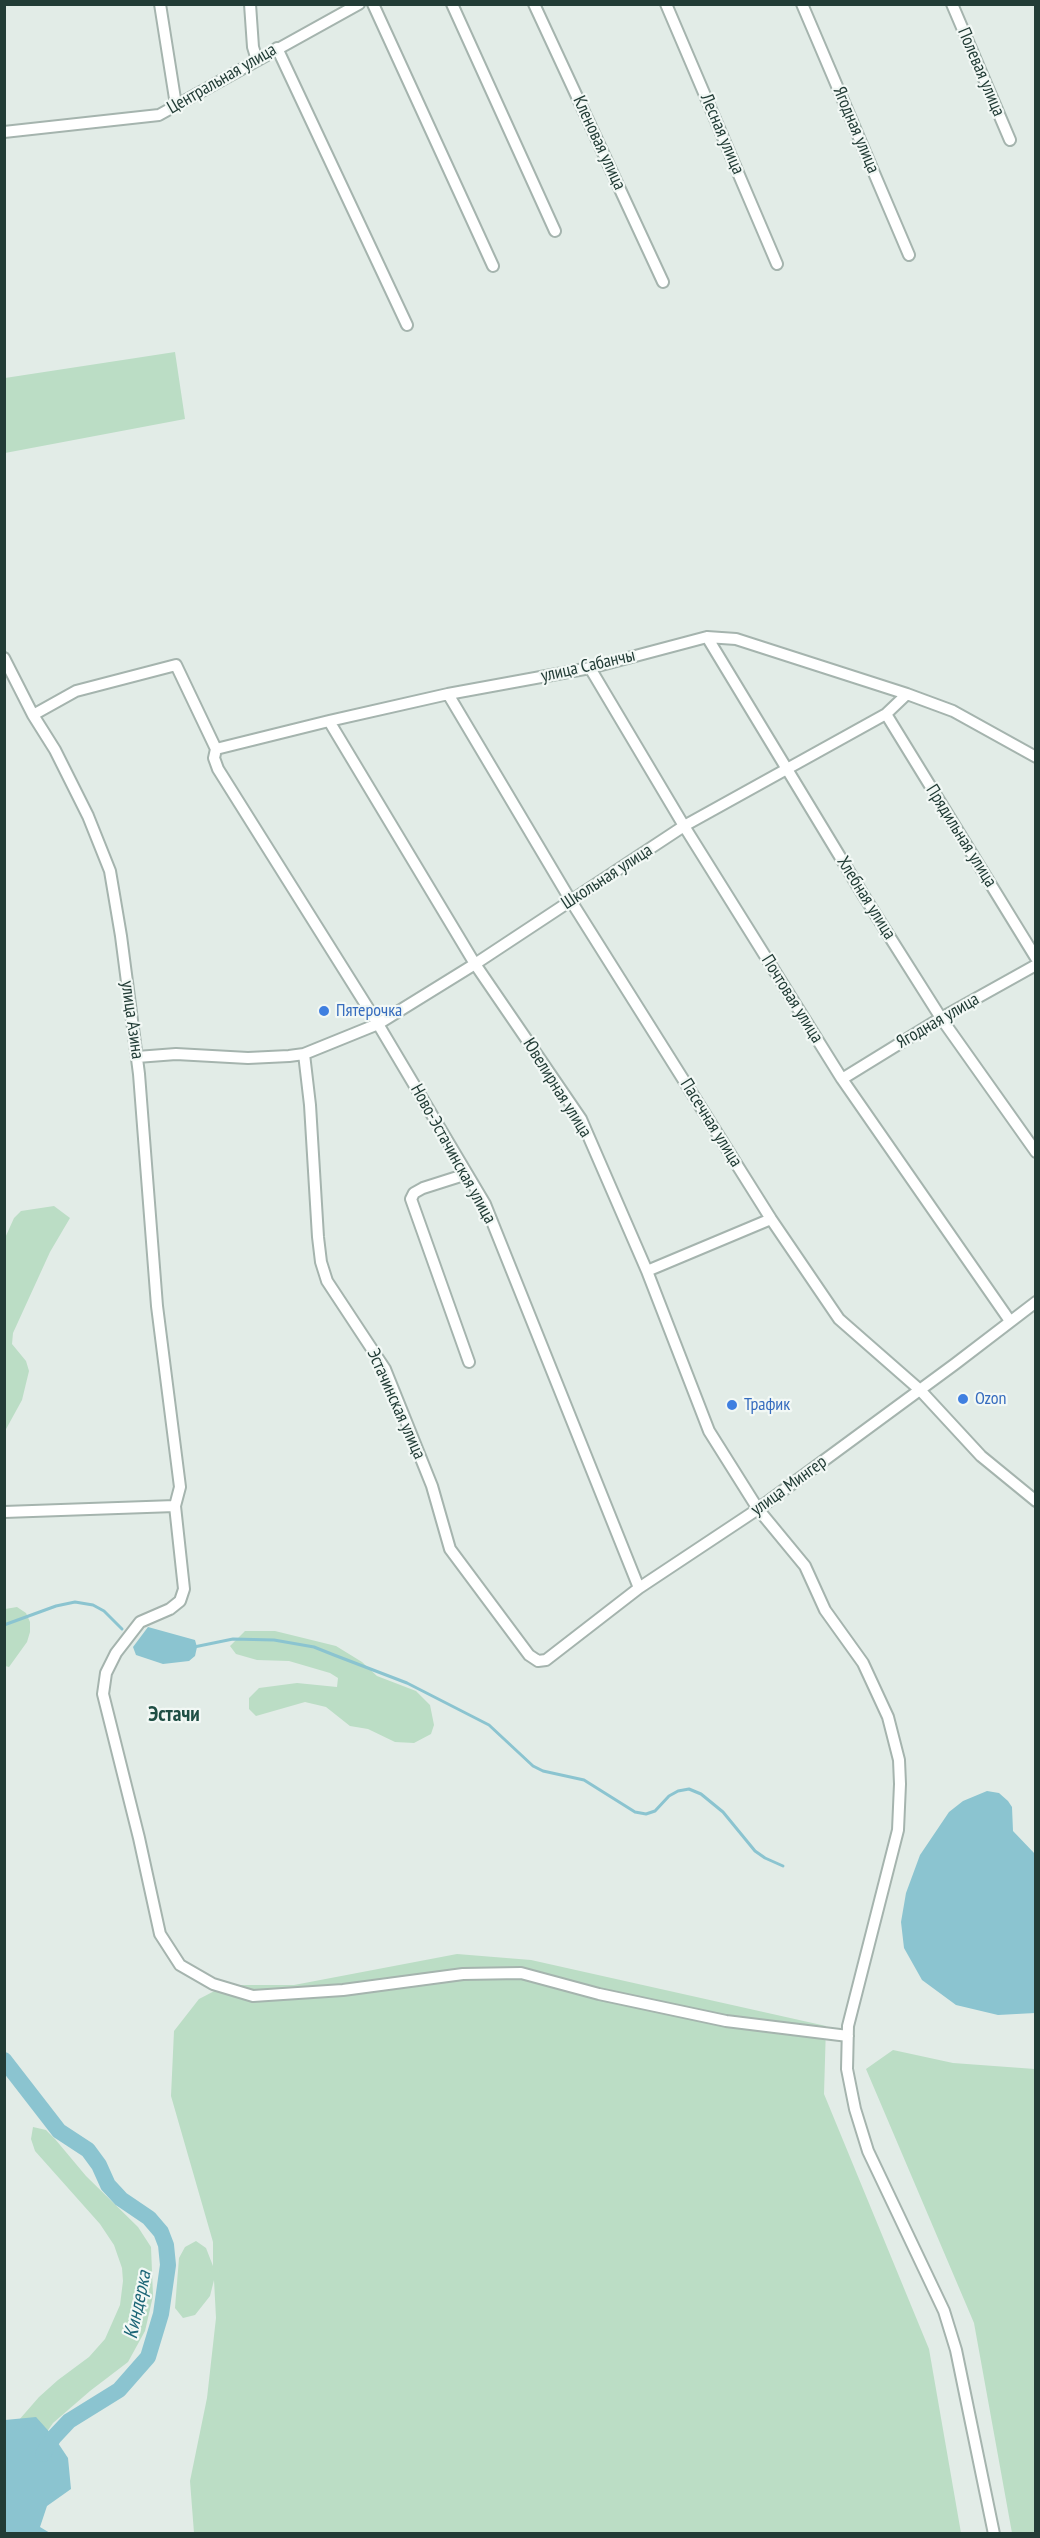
<!DOCTYPE html>
<meta charset="utf-8">
<style>
body{margin:0}
#map{position:relative;width:1040px;height:2538px;overflow:hidden;background:#e2ece7;font-family:"PT Sans Narrow",sans-serif}
canvas{display:block}
.frame{position:absolute;inset:0;border:6px solid #223c36;pointer-events:none}
</style>
<div id="map">
<canvas width="1040" height="2538"></canvas>
<div class="frame"></div>
</div>
<script>
const c = document.querySelector('canvas').getContext('2d');
c.lineJoin = 'round';
function paint(path, color) {
  c.fillStyle = color;
  c.fill(path, 'evenodd');
}
function toPath(rows) {
  const path = new Path2D();
  for (const r of rows) {
    path.moveTo(r[0], r[1]);
    for (let i = 2; i < r.length; i += 2) path.lineTo(r[i], r[i + 1]);
  }
  return path;
}
function stroke(path, color, width, dash) {
  c.strokeStyle = color;
  c.lineWidth = width;
  c.lineCap = dash ? 'butt' : 'round';
  c.setLineDash(dash || []);
  c.stroke(path);
}
function label(font, color, halo, rows, align = 'center') {
  c.font = font + ' "PT Sans Narrow",sans-serif';
  c.lineWidth = 4.5;
  c.setLineDash([]);
  c.textBaseline = 'middle';
  c.strokeStyle = halo;
  c.fillStyle = color;
  for (const [text, x, y, turn = 0] of rows) {
    c.save();
    c.translate(x, y);
    c.rotate((+turn || 0) * Math.PI / 180);
    c.textAlign = isNaN(turn) ? turn : align;
    if (halo) c.strokeText(text, 0, 0);
    c.fillText(text, 0, 0);
    c.restore();
  }
}
const green = toPath([
 [175,352,185,419,5,453,5,378],
 [54,1206,70,1218,50,1252,13,1333,12,1344,26,1361,29,1371,22,1400,5,1431,5,1238,14,1218,21,1211],
 [17,1607,26,1613,30,1622,30,1632,27,1642,9,1667,5,1666,5,1609],
 [245,1631,275,1631,336,1646,362,1662,377,1676,416,1691,430,1705,434,1725,431,1734,414,1743,395,1742,368,1729,350,1726,326,1707,305,1702,256,1716,249,1709,249,1698,259,1688,297,1683,337,1687,338,1678,330,1673,289,1661,257,1660,236,1654,230,1646],
 [457,1954,531,1960,826,2026,824,2094,929,2349,961,2533,194,2533,190,2481,207,2398,216,2318,214,2280,210,2296,195,2315,183,2318,175,2308,179,2258,185,2247,196,2241,206,2248,213,2266,213,2242,171,2096,174,2031,199,1999,226,1985,294,1985],
 [893,2050,953,2063,1035,2069,1035,2533,1012,2533,974,2323,866,2069],
 [33,2127,46,2130,55,2139,86,2176,138,2227,151,2247,153,2296,145,2331,128,2362,90,2391,53,2423,40,2442,5,2534,5,2436,39,2397,58,2380,89,2357,105,2339,120,2305,123,2281,122,2268,114,2245,100,2224,35,2151,31,2139]
]);
const water = toPath([
 [148,1627,195,1640,197,1647,195,1656,189,1661,163,1664,136,1655,133,1647],
 [987,1791,999,1793,1008,1801,1012,1807,1013,1831,1035,1854,1035,2013,998,2015,956,2005,922,1980,904,1948,901,1922,906,1893,920,1855,949,1812,963,1801],
 [36,2417,54,2437,68,2458,71,2489,47,2506,40,2527,50,2533,5,2533,5,2420]
]);
const stream = toPath([
 [4,1625,56,1606,75,1602,93,1605,104,1611,122,1629],
 [194,1647,233,1639,274,1640,314,1647,334,1655,407,1683,489,1725,533,1766,543,1771,584,1780,635,1812,646,1814,655,1811,669,1796,678,1791,689,1789,701,1794,723,1812,755,1851,765,1858,783,1866]
]);
const river = toPath([
 [4,2060,59,2131,88,2150,99,2165,108,2185,121,2199,149,2218,161,2232,166,2245,168,2265,161,2314,148,2357,119,2390,69,2421,54,2437,43,2454]
]);
const minor = toPath([
 [160,4,176,105],
 [250,4,253,47,257,60],
 [373,4,493,266],
 [452,4,555,231],
 [534,4,663,282],
 [666,4,777,264],
 [802,4,909,255],
 [952,4,1010,140],
 [277,48,407,325],
 [4,132,159,115,359,4],
 [707,637,862,893,941,1018,1036,1152],
 [4,658,33,715,55,750,88,816,110,871,121,936,139,1074,157,1306,180,1487,175,1506,184,1589,180,1601,170,1609,140,1622,116,1653,106,1673,103,1694,139,1838,160,1934,180,1965,213,1984,253,1996,343,1990,463,1974,521,1973,599,1994,726,2021,848,2036],
 [590,668,684,826,842,1079,1010,1321],
 [448,694,571,901,771,1219,839,1319,920,1390,981,1456,1036,1501],
 [886,714,1036,958],
 [33,715,76,691,176,665,216,749],
 [329,721,475,964,581,1119,647,1271,709,1431,758,1509,805,1566,825,1610,863,1663,888,1717,899,1760,900,1784,898,1830,848,2026,847,2069,855,2109,868,2151,944,2311,956,2350,994,2534],
 [216,749,214,758,218,769,378,1024,485,1204,639,1588],
 [216,749,329,721,448,694,590,668,707,637,736,639,907,694,953,711,1036,757],
 [304,1054,310,1105,318,1237,321,1262,327,1281,385,1369,432,1486,450,1549,529,1655,538,1661,546,1660,639,1588,758,1509,955,1364,1036,1302],
 [137,1057,176,1054,248,1058,289,1056,304,1054,378,1024,475,964,684,826,886,714,907,694],
 [842,1079,941,1018,1036,965],
 [467,1174,423,1188,414,1193,411,1199,469,1362],
 [647,1271,771,1219],
 [4,1512,175,1506]
]);
const markers = [
 [324,1011,6,"#3f7fe0"],
 [963,1399,6,"#3f7fe0"],
 [732,1405,6,"#3f7fe0"]
];
const streetNames = [
 ["Полевая улица",981,72,67],
 ["Центральная улица",222,79,-30],
 ["Ягодная улица",856,130,67],
 ["Лесная улица",722,134,67],
 ["Кленовая улица",599,143,65],
 ["улица Сабанчы",588,666,-13],
 ["Прядильная улица",961,836,58],
 ["Школьная улица",607,877,-33],
 ["Хлебная улица",866,898,58],
 ["Почтовая улица",792,999,58],
 ["улица Азина",132,1020,82],
 ["Ягодная улица",938,1021,-30],
 ["Ювелирная улица",557,1088,58],
 ["Пасечная улица",711,1123,58],
 ["Ново-Эстачинская улица",453,1154,61],
 ["Эстачинская улица",396,1404,66],
 ["улица Мингер",789,1486,-36]
];
const shopNames = [
 ["Пятерочка",336,1011],
 ["Ozon",975,1399],
 ["Трафик",744,1405]
];
const waterNames = [
 ["Киндерка",138,2305,-78]
];
const quarterNames = [
 ["Эстачи",174,1715]
];
paint(green, '#bbddc5');
paint(water, '#8bc4d0');
stroke(stream, '#8bc4d0', 3);
stroke(river, '#8bc4d0', 16);
stroke(minor, '#a5b4ae', 14);
stroke(minor, '#fff', 10);
for (const [x, y, r, color] of markers) {
  const dot = new Path2D();
  dot.arc(x, y, r, 0, 2 * Math.PI);
  c.fillStyle = color;
  c.fill(dot);
  stroke(dot, '#f2f8f5', 2);
}
label('18px', '#223c36', '#f2f8f5', streetNames);
label('18px', '#366cbe', '#f2f8f5', shopNames, 'left');
label('italic 20px', '#1d6677', '#f2f8f5', waterNames);
label('bold 21px', '#1e4e44', '#f2f8f5', quarterNames);
</script>
